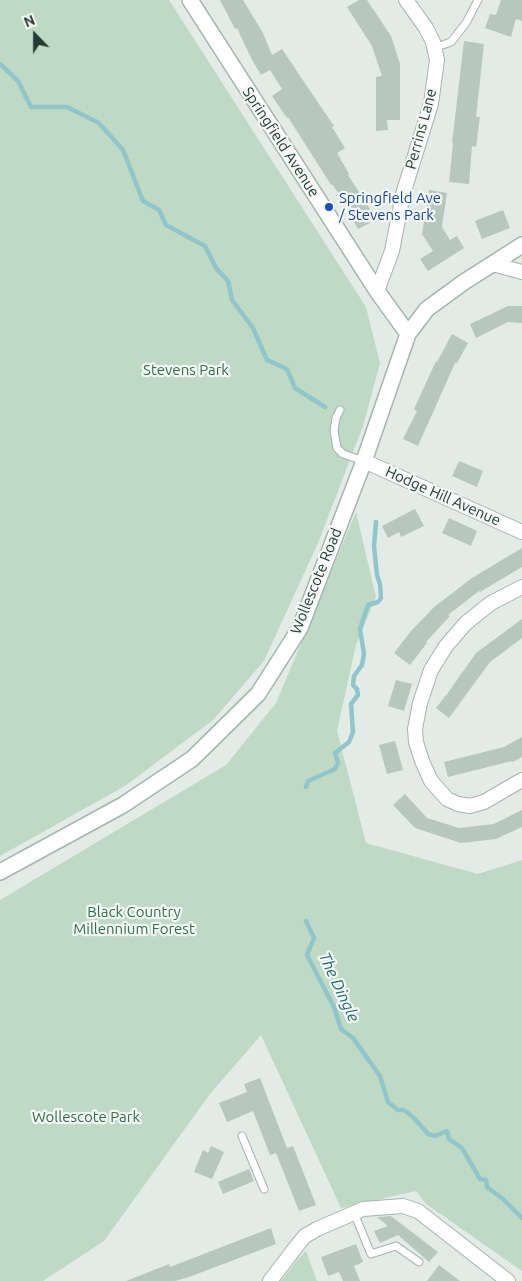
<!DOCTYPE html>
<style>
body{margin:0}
#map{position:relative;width:522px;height:1281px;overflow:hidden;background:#e3ebe7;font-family:Ubuntu,sans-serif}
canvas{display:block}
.north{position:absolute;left:10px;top:10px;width:50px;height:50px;-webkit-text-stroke:4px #f3f8f5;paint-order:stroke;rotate:338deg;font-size:14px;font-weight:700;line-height:20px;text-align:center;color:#243b34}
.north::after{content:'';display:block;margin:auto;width:18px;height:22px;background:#243b34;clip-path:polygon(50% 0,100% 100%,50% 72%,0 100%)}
</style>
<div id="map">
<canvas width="522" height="1281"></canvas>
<div class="north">N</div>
</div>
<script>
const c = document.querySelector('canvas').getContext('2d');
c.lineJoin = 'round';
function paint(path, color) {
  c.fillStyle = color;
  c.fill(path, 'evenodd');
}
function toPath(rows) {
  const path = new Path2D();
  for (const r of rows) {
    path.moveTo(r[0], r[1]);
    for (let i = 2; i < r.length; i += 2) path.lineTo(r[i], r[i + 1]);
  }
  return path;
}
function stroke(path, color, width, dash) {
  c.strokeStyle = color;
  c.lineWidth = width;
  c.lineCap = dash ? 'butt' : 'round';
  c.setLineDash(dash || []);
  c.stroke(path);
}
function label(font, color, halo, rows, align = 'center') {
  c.font = font + ' Ubuntu,sans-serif';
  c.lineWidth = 4.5;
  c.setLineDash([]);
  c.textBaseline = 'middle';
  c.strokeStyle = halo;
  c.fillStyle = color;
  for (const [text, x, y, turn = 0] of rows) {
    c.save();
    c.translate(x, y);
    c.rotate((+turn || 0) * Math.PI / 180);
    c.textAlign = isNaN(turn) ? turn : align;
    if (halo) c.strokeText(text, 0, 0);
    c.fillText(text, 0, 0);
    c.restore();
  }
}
const green = toPath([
 [0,0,169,0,366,307,380,363,363,426,318,543,264,661,213,720,125,786,0,856],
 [356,512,376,597,356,645,337,731,366,843,478,874,522,860,522,1271,426,1204,416,1191,341,1208,261,1035,210,1094,104,1241,43,1281,0,1281,0,900,226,765,276,703],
 [306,1251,317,1281,281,1281,298,1259]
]);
const stream = toPath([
 [0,64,18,81,31,107,67,107,99,123,123,150,143,201,159,210,166,225,205,246,216,268,228,281,232,300,253,328,267,360,287,369,295,388,325,407],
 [306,787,308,781,335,769,338,763,335,753,349,742,353,732,351,704,358,695,357,689,353,685,354,676,362,665,364,654,360,629,368,605,378,602,381,598,380,584,377,575,374,546,376,522],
 [306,921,314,938,307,955,334,1007,341,1029,353,1038,380,1076,388,1102,398,1110,404,1110,414,1118,428,1134,435,1136,447,1131,449,1139,462,1148,480,1179,486,1180,487,1187,503,1199,522,1218]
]);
const building = toPath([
 [220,0,243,0,263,33,272,55,282,49,319,104,334,126,332,127,345,148,337,153,349,174,348,175,370,209,364,213,370,223,358,229,347,210,349,209,332,184,331,185,288,117,287,118,272,96,282,89,270,70,261,75,251,58,237,28,235,29],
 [359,0,367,0,391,36,400,64,400,120,387,120,388,130,376,131,376,77,382,76,372,46,347,7],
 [501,0,522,0,522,21,516,19,511,37,485,28,490,14,496,15],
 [464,41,484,44,476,117,480,117,476,147,472,146,469,184,449,182,453,143,452,143],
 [429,190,447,193,442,227,450,240,457,236,464,248,428,271,420,259,433,251,422,234],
 [503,210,510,228,482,239,475,221],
 [508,306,522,306,522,323,508,322,476,338,470,324],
 [452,334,468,343,457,363,455,363,418,446,403,439,417,411,414,409,436,361,437,362],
 [459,461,483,471,477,487,452,476],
 [415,509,424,526,401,537,399,532,388,538,382,526],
 [449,518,477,531,471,546,442,533],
 [522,548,522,567,480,592,479,591,448,615,450,616,426,642,427,643,410,665,394,653,411,631,434,607,472,578],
 [522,619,522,638,490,662,449,718,436,708,446,695,448,695,447,694,476,653],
 [396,680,412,684,404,711,388,706],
 [522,737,522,757,513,762,512,761,448,777,444,762,504,747],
 [395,741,403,770,387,774,379,745],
 [405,794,427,818,459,828,494,824,522,810,522,827,496,839,461,843,415,828,393,805],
 [260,1078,287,1148,293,1146,316,1205,299,1211,276,1153,270,1155,253,1111,227,1122,219,1103,247,1092,244,1084],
 [211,1146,224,1152,212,1179,194,1172,203,1150,208,1153],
 [249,1169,254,1181,223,1194,218,1182],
 [391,1216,438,1252,429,1262,398,1235,380,1243,374,1231,388,1226,377,1217],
 [271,1228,276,1244,189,1277,175,1281,126,1281,169,1264,170,1267],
 [356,1244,363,1262,354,1266,360,1281,343,1281,339,1272,328,1276,321,1257],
 [439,1265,460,1281,427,1281]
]);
const lane = toPath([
 [434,48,451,42,466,23,478,0],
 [340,410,336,418,334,431,337,448,343,454,364,461],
 [242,1136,264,1189],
 [354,1213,371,1254,396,1246,419,1262]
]);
const street = toPath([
 [493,264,522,272],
 [377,291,392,251,403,194,431,104,437,60,433,42,426,28,406,0],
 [364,461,522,532],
 [522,587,491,603,466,623,446,646,431,670,420,703,415,729,416,742,422,761,431,781,447,799,458,804,470,806,484,802,522,780],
 [270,1281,299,1243,305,1236,317,1229,363,1209,403,1206,418,1211,508,1281]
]);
const secondary = toPath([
 [190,0,377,291,408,334],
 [0,872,123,805,192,759,258,694,300,628,364,461,408,334,427,309,464,282,522,245]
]);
const markers = [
 [329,207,5,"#1a4fb4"]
];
const streetNames = [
 ["Perrins Lane",421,129,-75],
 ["Springfield Avenue",281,142,57],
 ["Hodge Hill Avenue",443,496,24],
 ["Wollescote Road",316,581,-68]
];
const transitNames = [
 ["Springfield Ave",339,198],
 ["/ Stevens Park",339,215]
];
const parkNames = [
 ["Stevens Park",186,370],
 ["Black Country",134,912],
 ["Millennium Forest",134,929],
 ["Wollescote Park",86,1117]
];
const waterNames = [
 ["The Dingle",339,987,65]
];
paint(green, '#bedac4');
stroke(stream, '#90c5cb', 4.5);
paint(building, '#b8c6c0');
stroke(lane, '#a6b3ae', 9);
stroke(street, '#a6b3ae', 16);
stroke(secondary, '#a2b6ae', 18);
stroke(lane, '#fff', 7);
stroke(street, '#fff', 14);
stroke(secondary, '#fff', 15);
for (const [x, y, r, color] of markers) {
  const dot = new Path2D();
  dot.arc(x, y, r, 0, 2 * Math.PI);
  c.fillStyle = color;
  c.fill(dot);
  stroke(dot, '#f3f8f5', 2);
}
label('15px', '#243b34', '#f3f8f5', streetNames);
label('15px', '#164399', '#f3f8f5', transitNames, 'left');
label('15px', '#326e47', '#f3f8f5', parkNames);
label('italic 16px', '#246871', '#f3f8f5', waterNames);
</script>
